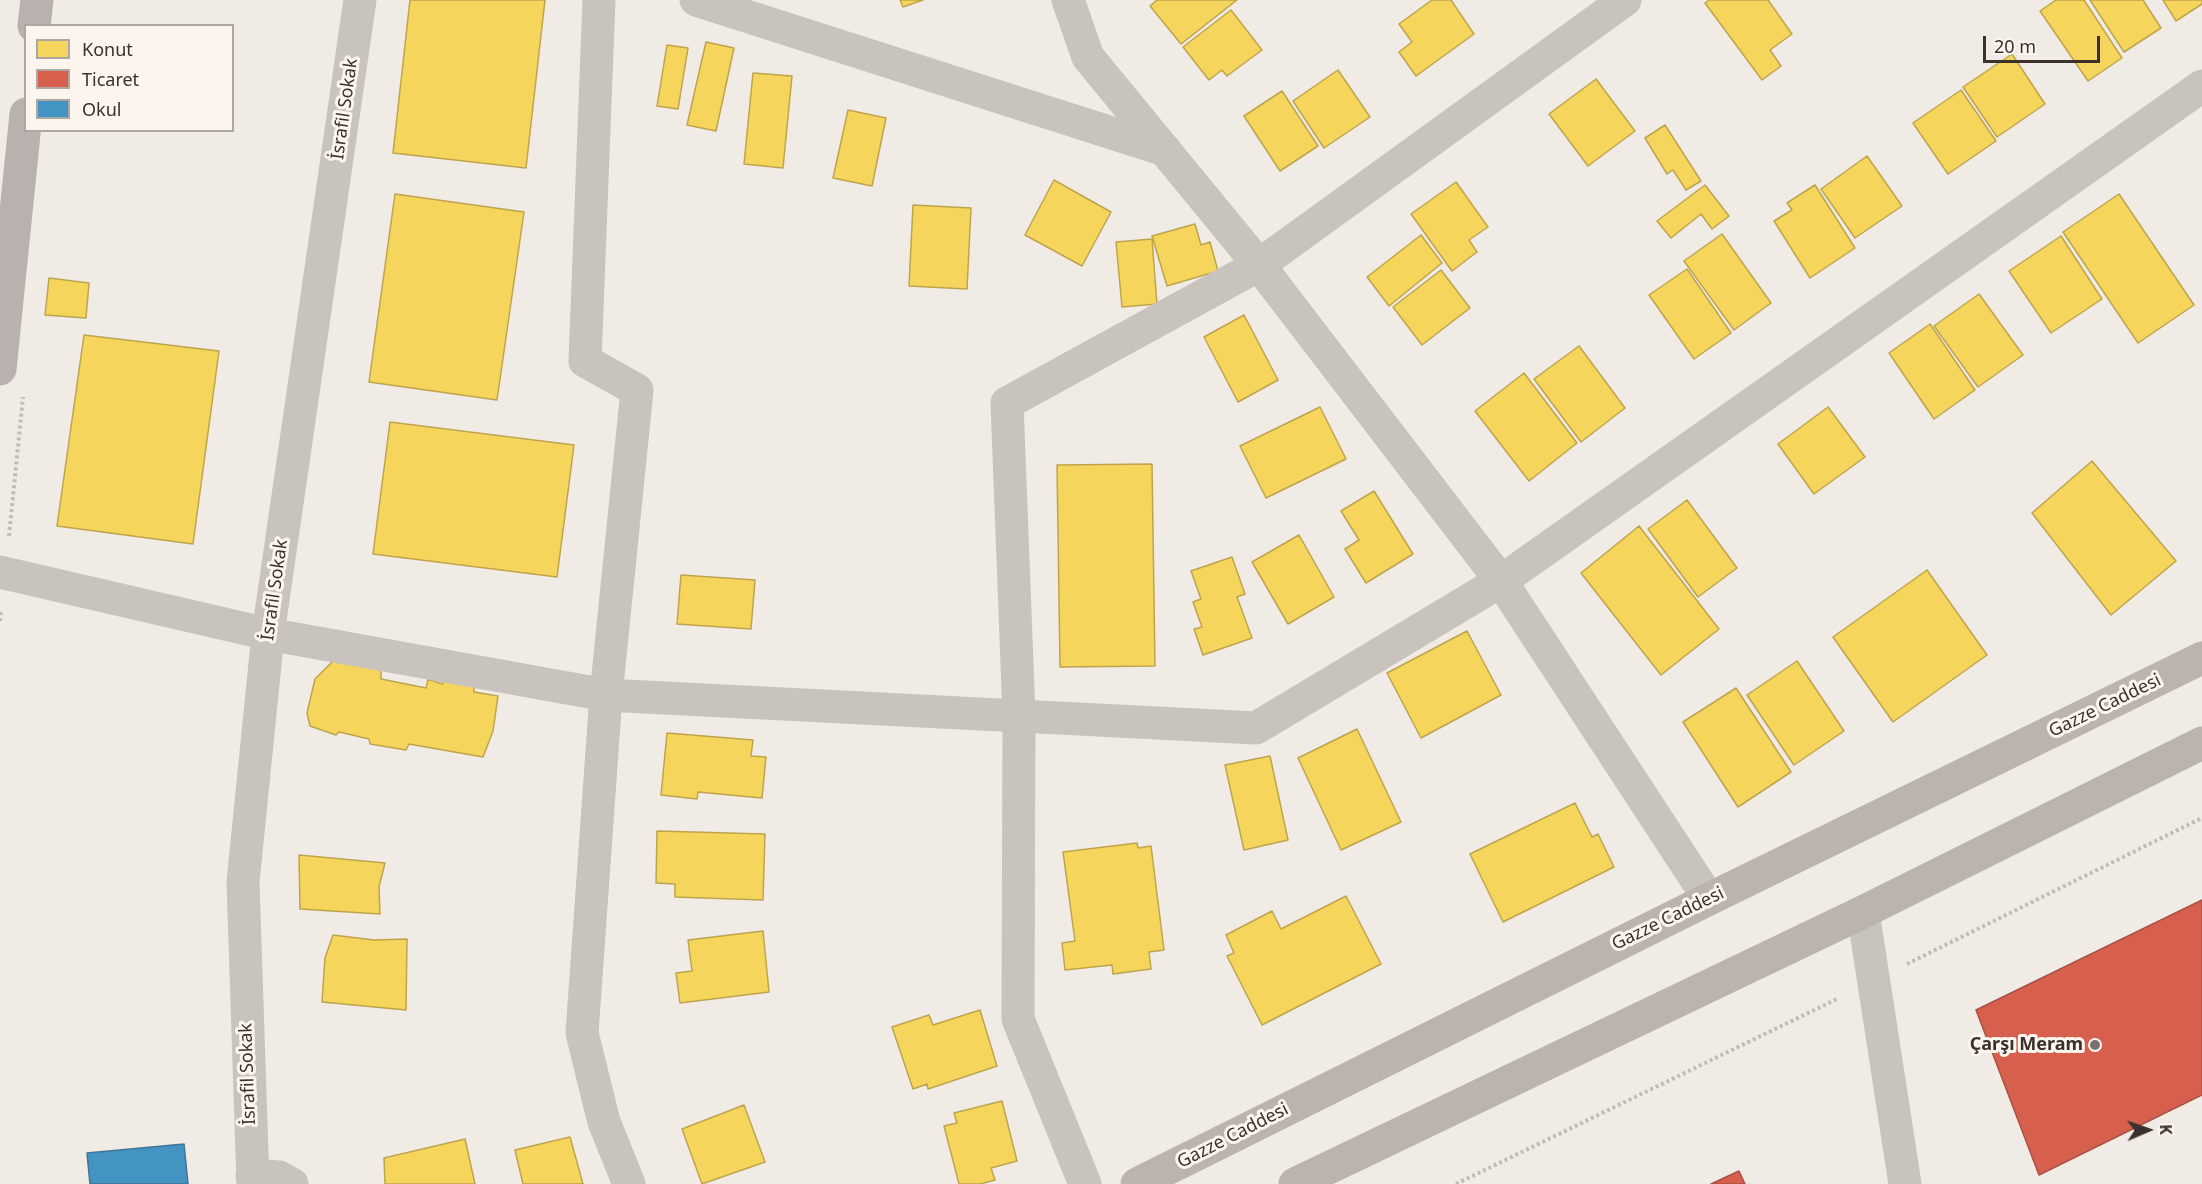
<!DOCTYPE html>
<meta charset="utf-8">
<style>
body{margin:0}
#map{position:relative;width:2202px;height:1184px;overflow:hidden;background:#f0ebe5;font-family:"Noto Sans",sans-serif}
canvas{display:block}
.legend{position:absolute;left:24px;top:24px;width:210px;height:108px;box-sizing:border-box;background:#fbf5ee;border:2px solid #aea6a0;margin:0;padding:8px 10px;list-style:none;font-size:18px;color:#3b302b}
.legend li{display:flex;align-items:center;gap:12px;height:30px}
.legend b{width:30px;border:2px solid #aea6a0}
.north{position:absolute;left:2118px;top:1100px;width:60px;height:60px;-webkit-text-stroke:4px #fbf5ee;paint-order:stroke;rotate:88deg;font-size:16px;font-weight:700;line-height:24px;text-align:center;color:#3b302b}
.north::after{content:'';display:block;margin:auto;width:21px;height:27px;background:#3b302b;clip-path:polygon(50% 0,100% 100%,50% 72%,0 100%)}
.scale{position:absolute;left:1983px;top:36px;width:117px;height:27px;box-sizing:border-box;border:3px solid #3b302b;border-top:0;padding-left:8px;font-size:18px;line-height:21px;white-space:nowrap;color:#3b302b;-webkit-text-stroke:4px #fbf5ee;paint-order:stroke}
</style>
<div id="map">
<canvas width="2202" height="1184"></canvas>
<ul class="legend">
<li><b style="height:16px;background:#f6d55c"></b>Konut</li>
<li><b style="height:16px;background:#d6604d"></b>Ticaret</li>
<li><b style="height:16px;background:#4393c3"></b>Okul</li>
</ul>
<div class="north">K</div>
<div class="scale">20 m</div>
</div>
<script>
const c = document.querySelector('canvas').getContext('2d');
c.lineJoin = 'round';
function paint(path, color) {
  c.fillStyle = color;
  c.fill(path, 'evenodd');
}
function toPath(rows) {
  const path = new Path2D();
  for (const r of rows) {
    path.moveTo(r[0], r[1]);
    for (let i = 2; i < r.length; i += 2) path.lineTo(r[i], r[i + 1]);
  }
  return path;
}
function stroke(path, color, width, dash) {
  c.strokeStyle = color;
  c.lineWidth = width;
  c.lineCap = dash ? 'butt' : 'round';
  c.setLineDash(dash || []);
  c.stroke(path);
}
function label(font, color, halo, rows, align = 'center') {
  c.font = font + ' "Noto Sans",sans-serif';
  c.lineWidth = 6;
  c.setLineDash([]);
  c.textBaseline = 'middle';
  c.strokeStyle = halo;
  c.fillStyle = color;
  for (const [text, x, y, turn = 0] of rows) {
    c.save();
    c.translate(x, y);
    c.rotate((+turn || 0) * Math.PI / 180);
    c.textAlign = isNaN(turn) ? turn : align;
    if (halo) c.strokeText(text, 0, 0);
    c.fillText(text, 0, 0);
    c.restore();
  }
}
const homes = toPath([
 [410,0,545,0,526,168,393,153,410,0],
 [900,0,923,0,903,7,900,0],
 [1157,0,1237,0,1181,44,1150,6,1157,0],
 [1432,0,1451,0,1474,34,1416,76,1399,52,1412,42,1399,24,1432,0],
 [1709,0,1768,0,1792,34,1770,50,1781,66,1762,80,1705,3,1709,0],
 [2056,0,2084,0,2122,58,2088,81,2040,11,2056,0],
 [2090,0,2143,0,2161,28,2124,52,2090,0],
 [2163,0,2202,0,2202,4,2176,21,2163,0],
 [1231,10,1262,50,1227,76,1222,70,1209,80,1183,47,1231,10],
 [706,42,734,48,716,131,687,125,706,42],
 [667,45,688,48,678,109,657,106,667,45],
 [2012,54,2045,104,1997,137,1963,87,2012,54],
 [1338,70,1370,117,1324,148,1293,101,1338,70],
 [753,73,792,76,783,168,744,164,753,73],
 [1596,79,1635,131,1588,166,1549,114,1596,79],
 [1961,90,1996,141,1948,174,1913,123,1961,90],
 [1282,91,1318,146,1280,171,1244,116,1282,91],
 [848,110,886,118,872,186,833,178,848,110],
 [1665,125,1701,181,1686,190,1673,170,1667,174,1645,138,1665,125],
 [1867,156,1902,206,1855,238,1821,189,1867,156],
 [1054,180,1111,212,1082,266,1025,235,1054,180],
 [1456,182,1488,227,1469,240,1477,252,1452,271,1411,214,1456,182],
 [1705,185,1729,216,1712,229,1701,214,1671,238,1657,221,1705,185],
 [1815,185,1855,248,1810,278,1774,221,1792,210,1787,203,1815,185],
 [395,194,524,212,497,400,369,382,395,194],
 [2119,194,2194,305,2138,343,2063,232,2119,194],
 [913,205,971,208,967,289,909,286,913,205],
 [1195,224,1201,245,1210,242,1218,271,1167,286,1152,236,1195,224],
 [1722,234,1771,303,1734,330,1684,261,1722,234],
 [1421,235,1442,263,1389,306,1367,277,1421,235],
 [2061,236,2102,299,2051,333,2009,271,2061,236],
 [1152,239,1157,304,1122,307,1116,242,1152,239],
 [1687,269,1731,333,1694,359,1649,295,1687,269],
 [1441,270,1470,308,1422,345,1393,307,1441,270],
 [49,278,89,283,86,318,45,315,49,278],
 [1979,294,2023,355,1978,387,1934,326,1979,294],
 [1244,315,1278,380,1238,402,1204,337,1244,315],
 [1930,324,1975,390,1934,419,1889,353,1930,324],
 [84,335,219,351,193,544,57,526,84,335],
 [1579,346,1625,408,1581,442,1534,379,1579,346],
 [1524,373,1577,443,1529,481,1475,411,1524,373],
 [1320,407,1346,459,1266,498,1240,446,1320,407],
 [1828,407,1865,457,1814,494,1778,444,1828,407],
 [390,422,574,445,557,577,373,554,390,422],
 [2092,461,2176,561,2111,615,2032,513,2092,461],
 [1152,464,1155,666,1060,667,1057,465,1152,464],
 [1374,491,1413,554,1366,583,1345,549,1359,540,1341,511,1374,491],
 [1687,500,1737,568,1698,597,1648,529,1687,500],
 [1639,526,1719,629,1661,675,1581,573,1639,526],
 [1299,535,1334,597,1288,624,1252,562,1299,535],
 [1232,557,1245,594,1237,597,1252,638,1203,655,1194,629,1202,627,1193,602,1201,599,1191,571,1232,557],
 [1927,570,1987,655,1893,722,1833,637,1927,570],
 [681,575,755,580,751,629,677,624,681,575],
 [1467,631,1501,695,1421,738,1387,673,1467,631],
 [336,658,381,662,381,679,426,688,428,679,442,684,447,676,474,684,474,692,498,696,493,731,483,757,409,744,406,750,370,744,369,739,339,732,336,735,310,726,307,713,315,679,336,658],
 [1797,661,1844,731,1794,765,1747,695,1797,661],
 [1736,688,1791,772,1738,807,1683,722,1736,688],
 [1357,729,1401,822,1341,850,1298,758,1357,729],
 [667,733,753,740,751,756,766,757,762,798,698,792,697,799,661,795,667,733],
 [1270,756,1288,840,1244,850,1225,765,1270,756],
 [1575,803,1592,837,1598,834,1614,867,1503,922,1470,854,1575,803],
 [657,831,765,834,763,900,675,897,675,884,656,883,657,831],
 [1137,843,1138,848,1151,846,1164,950,1149,952,1151,969,1113,974,1112,965,1065,970,1062,943,1075,941,1063,852,1137,843],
 [299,855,385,863,379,887,380,914,300,909,299,855],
 [1346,896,1381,964,1262,1025,1227,956,1234,953,1226,935,1272,911,1281,929,1346,896],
 [763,931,769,992,680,1003,676,973,692,971,688,940,763,931],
 [333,935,374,940,407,939,406,1010,322,1002,325,958,333,935],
 [980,1010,997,1066,928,1089,927,1084,913,1089,892,1027,929,1015,933,1025,980,1010],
 [1002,1101,1017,1161,991,1168,995,1180,980,1184,959,1184,944,1126,957,1123,954,1113,1002,1101],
 [744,1105,765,1162,702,1184,682,1129,744,1105],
 [570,1137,583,1184,523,1184,515,1150,570,1137],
 [465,1139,475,1184,385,1184,384,1158,465,1139]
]);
const shops = toPath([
 [2202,900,2202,1095,2039,1175,1976,1010,2202,900],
 [1739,1171,1745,1184,1711,1184,1739,1171]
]);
const schools = toPath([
 [184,1144,188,1184,90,1184,87,1153,184,1144]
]);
const path = toPath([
 [9,536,23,397],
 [0,621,1,609],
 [1907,964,2202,818],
 [1456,1184,1839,998]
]);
const minor = toPath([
 [599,0,585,361,637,390,606,695,582,1033,604,1122,629,1184],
 [696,0,1165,150],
 [0,572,268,634,606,695,1256,728,1501,581,2202,86],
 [252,1175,279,1177,292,1184],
 [253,1184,243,882,268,634,360,0],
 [1085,1184,1018,1019,1019,716,1007,403,1259,265,1625,0]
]);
const tertiary = toPath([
 [1068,0,1088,57,1259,265,1501,581,1709,899],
 [1863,912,1905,1184]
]);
const secondary = toPath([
 [1137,1184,1709,899,2202,658],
 [1295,1184,1863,912,2202,743]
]);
const primary = toPath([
 [34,26,37,0],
 [0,369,26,114]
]);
const markers = [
 [2095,1045,6,"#7a716c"]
];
const streetNames = [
 ["İsrafil Sokak",345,109,-82],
 ["İsrafil Sokak",275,590,-82],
 ["Gazze Caddesi",2105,706,-26],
 ["Gazze Caddesi",1668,919,-26],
 ["İsrafil Sokak",248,1074,-92],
 ["Gazze Caddesi",1233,1136,-27]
];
const poiNames = [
 ["Çarşı Meram",2083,1045]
];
paint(homes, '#f6d55c');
stroke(homes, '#bea44d', 1.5);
paint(shops, '#d6604d');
stroke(shops, '#a85243', 1.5);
paint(schools, '#4393c3');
stroke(schools, '#417595', 1.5);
stroke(path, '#c2bbb6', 4, [3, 3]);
stroke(minor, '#c9c3be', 33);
stroke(tertiary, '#c9c3be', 33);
stroke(secondary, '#bab3ae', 33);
stroke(primary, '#b8b1ad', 33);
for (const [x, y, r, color] of markers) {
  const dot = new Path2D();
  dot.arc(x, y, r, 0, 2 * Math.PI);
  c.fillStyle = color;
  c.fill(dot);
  stroke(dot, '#fbf5ee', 2);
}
label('18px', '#3b302b', '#fbf5ee', streetNames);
label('bold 18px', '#3b302b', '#fbf5ee', poiNames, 'right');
</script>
